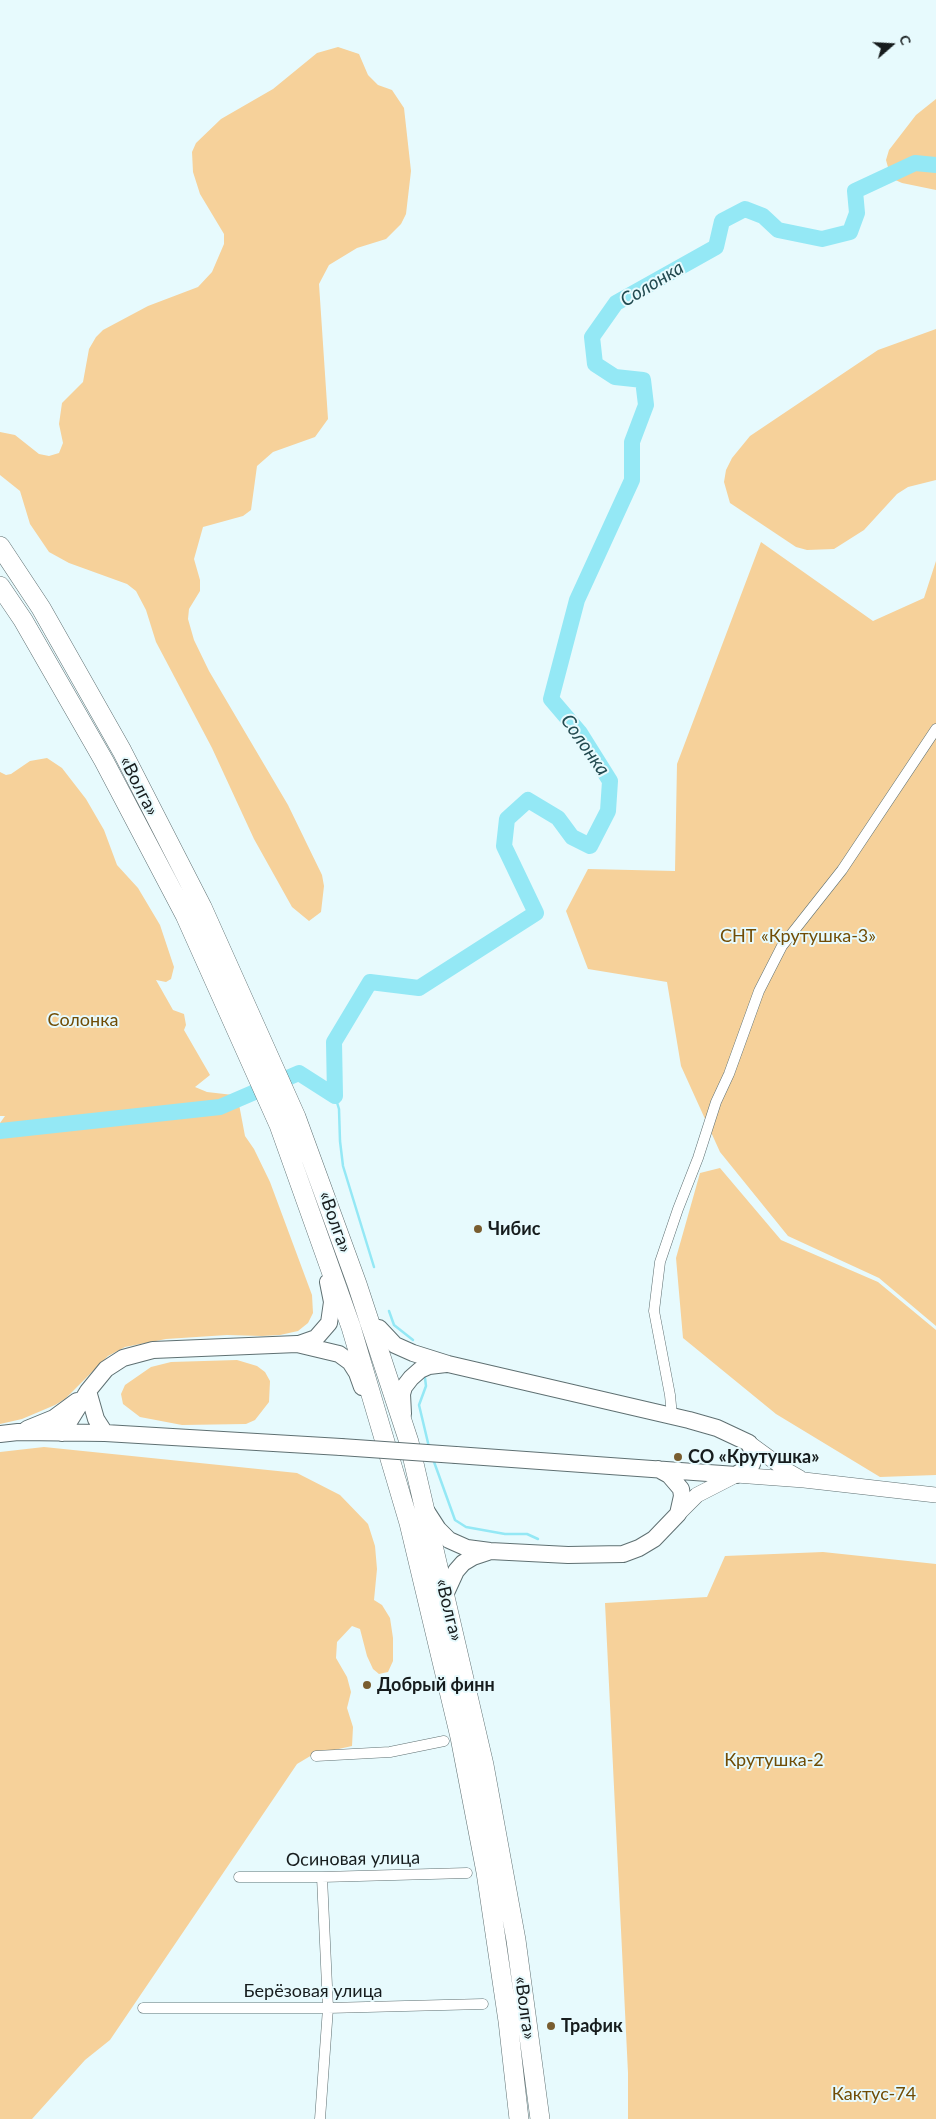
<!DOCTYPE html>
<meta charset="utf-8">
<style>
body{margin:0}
#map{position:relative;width:936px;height:2119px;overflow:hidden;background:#e7fafd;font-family:Lato,sans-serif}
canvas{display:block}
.north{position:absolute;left:866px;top:20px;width:50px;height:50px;-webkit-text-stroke:4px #e7fafd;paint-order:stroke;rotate:71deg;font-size:14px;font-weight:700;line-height:20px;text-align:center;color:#161c1d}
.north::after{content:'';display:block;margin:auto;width:18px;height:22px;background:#161c1d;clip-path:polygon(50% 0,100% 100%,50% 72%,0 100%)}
</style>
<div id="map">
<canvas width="936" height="2119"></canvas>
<div class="north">С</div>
</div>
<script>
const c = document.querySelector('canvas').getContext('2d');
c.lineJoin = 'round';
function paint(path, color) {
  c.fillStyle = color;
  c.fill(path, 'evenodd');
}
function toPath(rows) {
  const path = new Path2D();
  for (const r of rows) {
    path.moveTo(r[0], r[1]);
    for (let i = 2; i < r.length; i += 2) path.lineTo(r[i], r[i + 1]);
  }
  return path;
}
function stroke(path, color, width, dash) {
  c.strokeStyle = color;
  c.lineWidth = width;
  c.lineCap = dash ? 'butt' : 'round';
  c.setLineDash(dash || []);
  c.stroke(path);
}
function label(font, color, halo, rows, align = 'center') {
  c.font = font + ' Lato,sans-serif';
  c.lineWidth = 4;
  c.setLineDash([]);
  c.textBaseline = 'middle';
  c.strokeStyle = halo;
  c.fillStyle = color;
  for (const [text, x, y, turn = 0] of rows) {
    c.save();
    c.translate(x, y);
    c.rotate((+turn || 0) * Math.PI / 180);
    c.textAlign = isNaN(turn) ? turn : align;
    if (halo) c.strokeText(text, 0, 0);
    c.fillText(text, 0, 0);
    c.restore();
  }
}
const green = toPath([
 [338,47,359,54,368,75,378,85,392,90,404,108,411,171,406,214,401,224,386,239,357,248,329,265,319,284,328,419,315,437,273,452,257,466,251,510,243,516,203,527,194,559,200,580,200,591,189,609,188,619,194,640,209,671,288,805,322,875,324,886,321,912,309,921,292,907,254,839,212,748,156,642,146,610,136,591,127,584,69,563,49,552,30,524,20,491,0,475,0,432,15,435,39,454,49,456,59,453,63,443,59,424,62,403,83,382,89,349,96,337,103,330,148,306,198,287,212,272,224,244,224,234,200,194,193,172,192,152,196,143,221,119,273,89,317,53],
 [936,99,936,190,902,183,891,178,886,160,889,150,916,115],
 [936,329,936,480,908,487,897,494,864,530,834,549,807,550,796,547,730,503,724,482,726,470,732,458,750,436,878,350],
 [761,542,873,621,924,598,936,561,936,1326,879,1278,788,1236,720,1152,681,1066,667,982,588,969,566,911,588,869,675,871,677,764],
 [47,758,62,768,86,799,104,830,117,865,138,888,160,925,174,967,171,979,166,982,156,980,173,1010,184,1014,186,1025,184,1030,210,1075,195,1087,207,1092,233,1095,238,1099,245,1136,254,1149,270,1182,312,1295,313,1313,308,1323,298,1331,280,1335,262,1336,227,1335,166,1339,125,1347,108,1356,65,1399,55,1405,22,1419,0,1424,0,1123,5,1116,0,1116,0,772,6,775,11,774,30,761],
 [720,1168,781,1240,878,1282,936,1330,936,1475,880,1477,776,1414,683,1338,676,1258,700,1173],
 [237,1360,257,1366,265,1372,270,1381,269,1402,255,1420,246,1424,182,1425,140,1417,123,1404,121,1394,125,1385,151,1367,171,1362],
 [44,1447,297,1473,340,1495,368,1524,375,1546,377,1569,374,1600,382,1605,390,1618,393,1638,393,1661,388,1672,379,1674,373,1669,367,1656,360,1629,352,1626,337,1642,336,1658,347,1677,351,1692,347,1708,353,1727,352,1746,312,1755,297,1764,110,2040,85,2060,32,2119,0,2119,0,1452],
 [823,1552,936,1564,936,2119,628,2119,628,2073,605,1603,707,1597,725,1556]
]);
const stream = toPath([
 [335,1096,339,1109,340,1141,343,1166,374,1267],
 [389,1311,394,1325,413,1340],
 [425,1378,426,1386,419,1405,429,1447],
 [433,1459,455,1520,466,1527,505,1534,527,1534,538,1539]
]);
const river = toPath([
 [0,1131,220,1107,299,1073,335,1096,334,1042,370,982,419,988,536,913,504,846,507,819,528,800,558,818,572,837,590,846,608,811,610,781,580,733,551,699,577,600,632,480,632,442,646,405,643,380,615,377,595,364,592,337,616,303,716,247,722,221,745,209,763,216,778,230,822,239,850,232,857,213,855,191,915,163,936,165]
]);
const street = toPath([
 [672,1416,670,1395,654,1311,660,1262,678,1209,698,1158,716,1102,729,1074,759,991,782,946,842,870,936,729],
 [316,1756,390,1752,444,1741],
 [239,1877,322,1877,467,1873],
 [143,2008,328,2008,483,2004],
 [320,2119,328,2008,322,1877]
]);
const secondary = toPath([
 [749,1443,786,1470,800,1478],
 [678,1514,697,1495,736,1475,804,1480,936,1495]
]);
const primary = toPath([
 [379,1328,395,1345,413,1353,448,1364,689,1420,717,1428,749,1443,754,1456,752,1464,736,1475,456,1455],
 [299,1344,316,1338,329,1323,332,1302,328,1282],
 [88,1391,96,1419,105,1433],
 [403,1414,402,1394,404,1387,411,1378,420,1370,429,1366,446,1364],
 [27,1429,54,1418,77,1401],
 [62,1433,88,1391,106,1369,123,1358,153,1350,297,1344,339,1354,350,1362,357,1373,362,1387],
 [0,1434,18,1432,105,1433,341,1447],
 [427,1512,438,1529,449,1540,467,1548,490,1551,568,1555,623,1554,639,1548,654,1539,678,1514,682,1496,681,1489,669,1475,658,1469],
 [445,1595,456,1571,463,1563,473,1557,488,1552]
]);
const highway = toPath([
 [0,546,41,608,122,751,202,907,296,1117,357,1284,409,1442,484,1765,516,1940,540,2119],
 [0,586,23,620,104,761,185,915,279,1125,351,1327,409,1523,460,1737,486,1872,508,2021,519,2119]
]);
const primaryBridge = toPath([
 [341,1447,456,1455]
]);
const markers = [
 [478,1229,5,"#795d30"],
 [678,1457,5,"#795d30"],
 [367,1685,5,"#795d30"],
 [551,2026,5,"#795d30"]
];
const streetNames = [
 ["«Волга»",139,786,63],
 ["«Волга»",335,1222,70],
 ["«Волга»",449,1610,76],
 ["Осиновая улица",353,1859,-1],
 ["Берёзовая улица",313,1991],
 ["«Волга»",525,2008,82]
];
const parkNames = [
 ["СНТ «Крутушка-3»",798,936],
 ["Солонка",83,1020],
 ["Крутушка-2",774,1760],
 ["Кактус-74",874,2094]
];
const poiNames = [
 ["Чибис",488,1229],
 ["СО «Крутушка»",688,1457],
 ["Добрый финн",377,1685],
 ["Трафик",561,2026]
];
const waterNames = [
 ["Солонка",652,284,-31],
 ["Солонка",585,745,55]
];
paint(green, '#f6d19a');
stroke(stream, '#94e8f5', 2.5);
stroke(river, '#94e8f5', 16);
stroke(street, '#5f7072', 11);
stroke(secondary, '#5f7072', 16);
stroke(primary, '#5f7072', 18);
stroke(highway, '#5f7072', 20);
stroke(street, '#fff', 10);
stroke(secondary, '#fff', 15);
stroke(primary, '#fff', 16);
stroke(highway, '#fff', 19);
stroke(primaryBridge, '#5f7072', 18, []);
stroke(primaryBridge, '#fff', 16);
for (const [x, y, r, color] of markers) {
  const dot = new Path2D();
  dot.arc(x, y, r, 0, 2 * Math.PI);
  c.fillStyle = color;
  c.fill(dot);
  stroke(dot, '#e7fafd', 2);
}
label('18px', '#161c1d', '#e7fafd', streetNames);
label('18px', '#704c05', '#e7fafd', parkNames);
label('bold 18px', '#161c1d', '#e7fafd', poiNames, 'left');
label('italic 19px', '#224a50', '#e7fafd', waterNames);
</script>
